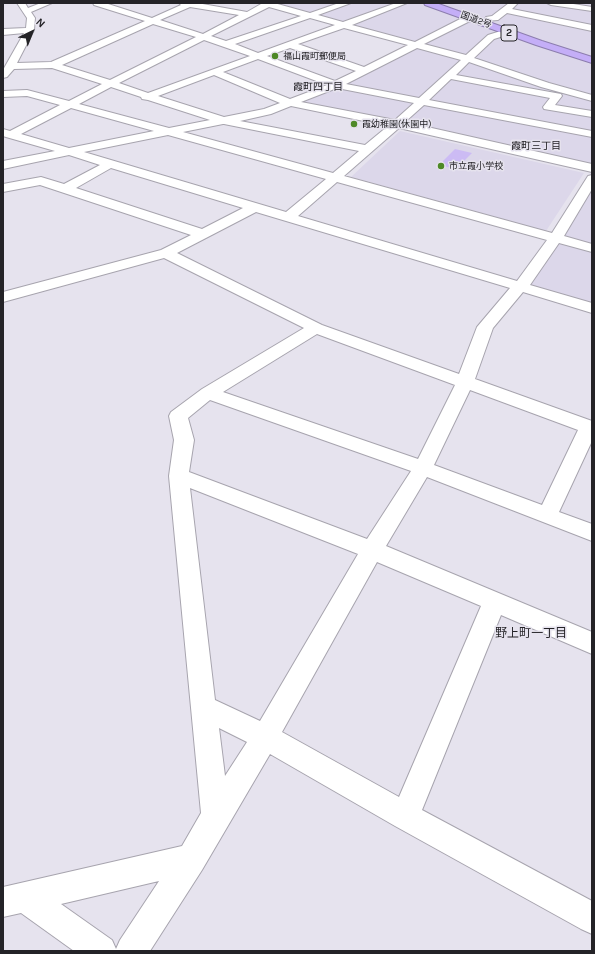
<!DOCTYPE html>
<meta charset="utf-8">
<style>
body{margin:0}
#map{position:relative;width:595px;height:954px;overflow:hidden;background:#e6e3ee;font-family:Karla,sans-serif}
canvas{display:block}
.frame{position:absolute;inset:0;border:4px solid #242327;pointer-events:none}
.north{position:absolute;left:12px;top:12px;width:40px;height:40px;-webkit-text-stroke:3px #e6e3ee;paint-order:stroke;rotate:43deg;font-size:11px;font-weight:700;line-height:16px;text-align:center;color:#242327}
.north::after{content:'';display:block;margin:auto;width:14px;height:18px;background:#242327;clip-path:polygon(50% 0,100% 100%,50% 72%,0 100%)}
</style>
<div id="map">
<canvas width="595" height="954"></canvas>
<div class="frame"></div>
<div class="north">N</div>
</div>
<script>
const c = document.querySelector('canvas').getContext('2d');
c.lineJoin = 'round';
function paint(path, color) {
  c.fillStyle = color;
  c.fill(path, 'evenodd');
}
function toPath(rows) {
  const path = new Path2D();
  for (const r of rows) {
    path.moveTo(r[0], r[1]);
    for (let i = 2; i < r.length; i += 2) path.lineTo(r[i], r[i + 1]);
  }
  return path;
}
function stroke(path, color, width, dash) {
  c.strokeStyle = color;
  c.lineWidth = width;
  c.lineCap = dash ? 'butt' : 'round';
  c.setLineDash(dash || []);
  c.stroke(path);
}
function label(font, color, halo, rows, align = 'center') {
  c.font = font + ' Karla,"Noto Sans JP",sans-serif';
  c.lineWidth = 3;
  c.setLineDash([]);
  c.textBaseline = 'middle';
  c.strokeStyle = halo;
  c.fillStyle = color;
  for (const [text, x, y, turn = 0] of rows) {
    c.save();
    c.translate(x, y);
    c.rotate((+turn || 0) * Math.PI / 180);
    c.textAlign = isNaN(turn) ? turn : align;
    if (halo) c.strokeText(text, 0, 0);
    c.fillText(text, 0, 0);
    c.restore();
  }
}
const built = toPath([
 [270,3,592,3,592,312,510,288,553,234,592,171,587,169,285,103,345,81,415,45],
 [400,131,584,173,546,231,351,177]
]);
const building = toPath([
 [455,149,472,153,456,169,439,165]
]);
const minor = toPath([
 [17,3,25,3,28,8,41,3,52,3,31,12,35,18,34,30,17,63,51,62,145,21,94,5,93,3,105,3,152,18,181,5,179,3,197,3,247,12,261,4,260,3,274,3,310,13,339,3,351,3,318,15,343,22,396,3,407,3,352,25,415,42,466,16,472,16,473,18,472,20,424,44,466,55,488,35,507,29,510,30,511,32,510,34,494,39,474,58,549,83,592,95,592,101,541,87,469,62,456,75,561,94,562,96,555,105,592,111,592,117,544,109,543,107,550,98,451,79,429,100,592,131,592,137,424,105,405,122,592,164,592,172,399,128,344,176,552,233,588,176,592,175,592,189,564,236,592,244,592,252,559,243,530,285,592,303,592,313,523,292,493,328,475,379,592,421,592,441,559,512,592,524,592,541,427,477,386,546,592,632,592,654,501,615,422,810,592,901,592,934,581,929,395,826,270,754,202,870,150,951,74,951,21,913,3,917,3,887,182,846,201,813,169,476,174,440,169,416,171,412,202,389,304,328,164,258,3,302,3,292,161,250,191,235,40,185,3,192,3,184,41,177,64,184,100,165,69,155,3,169,3,161,55,151,6,137,3,136,3,129,10,131,60,105,27,96,3,97,3,91,27,90,69,101,102,84,52,68,14,69,7,77,3,78,3,70,24,33,3,35,3,29,26,28,27,18,17,3],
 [190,7,239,15,203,34,160,20,190,7],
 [269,7,301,16,226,41,211,36,269,7],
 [310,18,335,25,258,53,235,44,310,18],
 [153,24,196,37,110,80,62,65,153,24],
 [344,28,408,45,364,67,298,44,344,28],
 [204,40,250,56,148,93,119,83,204,40],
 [290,48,356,71,335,81,267,56,290,48],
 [417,48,461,60,419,98,346,84,417,48],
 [258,59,327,85,290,99,223,72,258,59],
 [214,75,280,103,264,109,224,117,158,96,214,75],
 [111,87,141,97,142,99,148,100,210,120,169,128,79,104,111,87],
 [337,88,414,103,395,120,301,102,337,88],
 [291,106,388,126,365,145,240,121,271,114,291,106],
 [71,108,154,131,69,148,21,134,71,108],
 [223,124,224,124,359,151,333,173,183,132,223,124],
 [168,135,326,179,286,212,84,152,168,135],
 [111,168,243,208,202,229,76,188,111,168],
 [337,182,547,240,517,281,298,216,337,182],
 [256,212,510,288,477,327,459,374,322,325,177,253,256,212],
 [317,334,455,385,418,459,223,392,317,334],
 [470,390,578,430,542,505,434,465,470,390],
 [210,400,411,471,367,539,189,472,194,440,188,418,210,400],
 [190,488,358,554,260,721,215,700,190,488],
 [377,562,481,606,399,797,282,732,377,562],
 [219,728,247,742,225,776,219,728],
 [159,881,120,940,116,949,112,940,61,904,159,881],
 [509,3,518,3,512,9,592,25,592,31,507,13,498,20,486,21,485,19,486,17,492,16,509,3],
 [547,3,567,3,592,7,592,11,551,5,547,3]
]);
const highway = toPath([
 [424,3,436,3,542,41,592,57,592,63,536,45,425,5,424,3]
]);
const markers = [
 [275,56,4,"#4e8927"],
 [354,124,4,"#4e8927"],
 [441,166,4,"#4e8927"]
];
const farStreetnames = [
 ["国道2号",476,20,20]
];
const farPoinames = [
 ["福山霞町郵便局",283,56],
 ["霞幼稚園(休園中)",362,124],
 ["市立霞小学校",449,166]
];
const shields = [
 [509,33,16]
];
const shieldNames = [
 ["2",509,33]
];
const farNeighbourhoodnames = [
 ["霞町四丁目",318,87],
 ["霞町三丁目",536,146]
];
const neighbourhoodNames = [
 ["野上町一丁目",531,634]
];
paint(built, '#dcd7ea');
paint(building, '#ccbbf4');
stroke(minor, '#a7a4ae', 2);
stroke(highway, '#8c7dae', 2);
paint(minor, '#fff');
paint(highway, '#c4aef7');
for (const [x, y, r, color] of markers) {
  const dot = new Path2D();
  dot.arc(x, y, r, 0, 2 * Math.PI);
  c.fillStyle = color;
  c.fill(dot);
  stroke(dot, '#e6e3ee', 1.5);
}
label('9px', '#242327', '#e6e3ee', farStreetnames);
label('9px', '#242327', '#e6e3ee', farPoinames, 'left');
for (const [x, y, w] of shields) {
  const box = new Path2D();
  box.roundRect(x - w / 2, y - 8, w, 16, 3);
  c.fillStyle = '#e6e3ee';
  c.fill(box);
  stroke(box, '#242327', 1);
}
label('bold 10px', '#242327', null, shieldNames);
label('10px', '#242327', '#e6e3ee', farNeighbourhoodnames);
label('12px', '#242327', '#e6e3ee', neighbourhoodNames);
</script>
